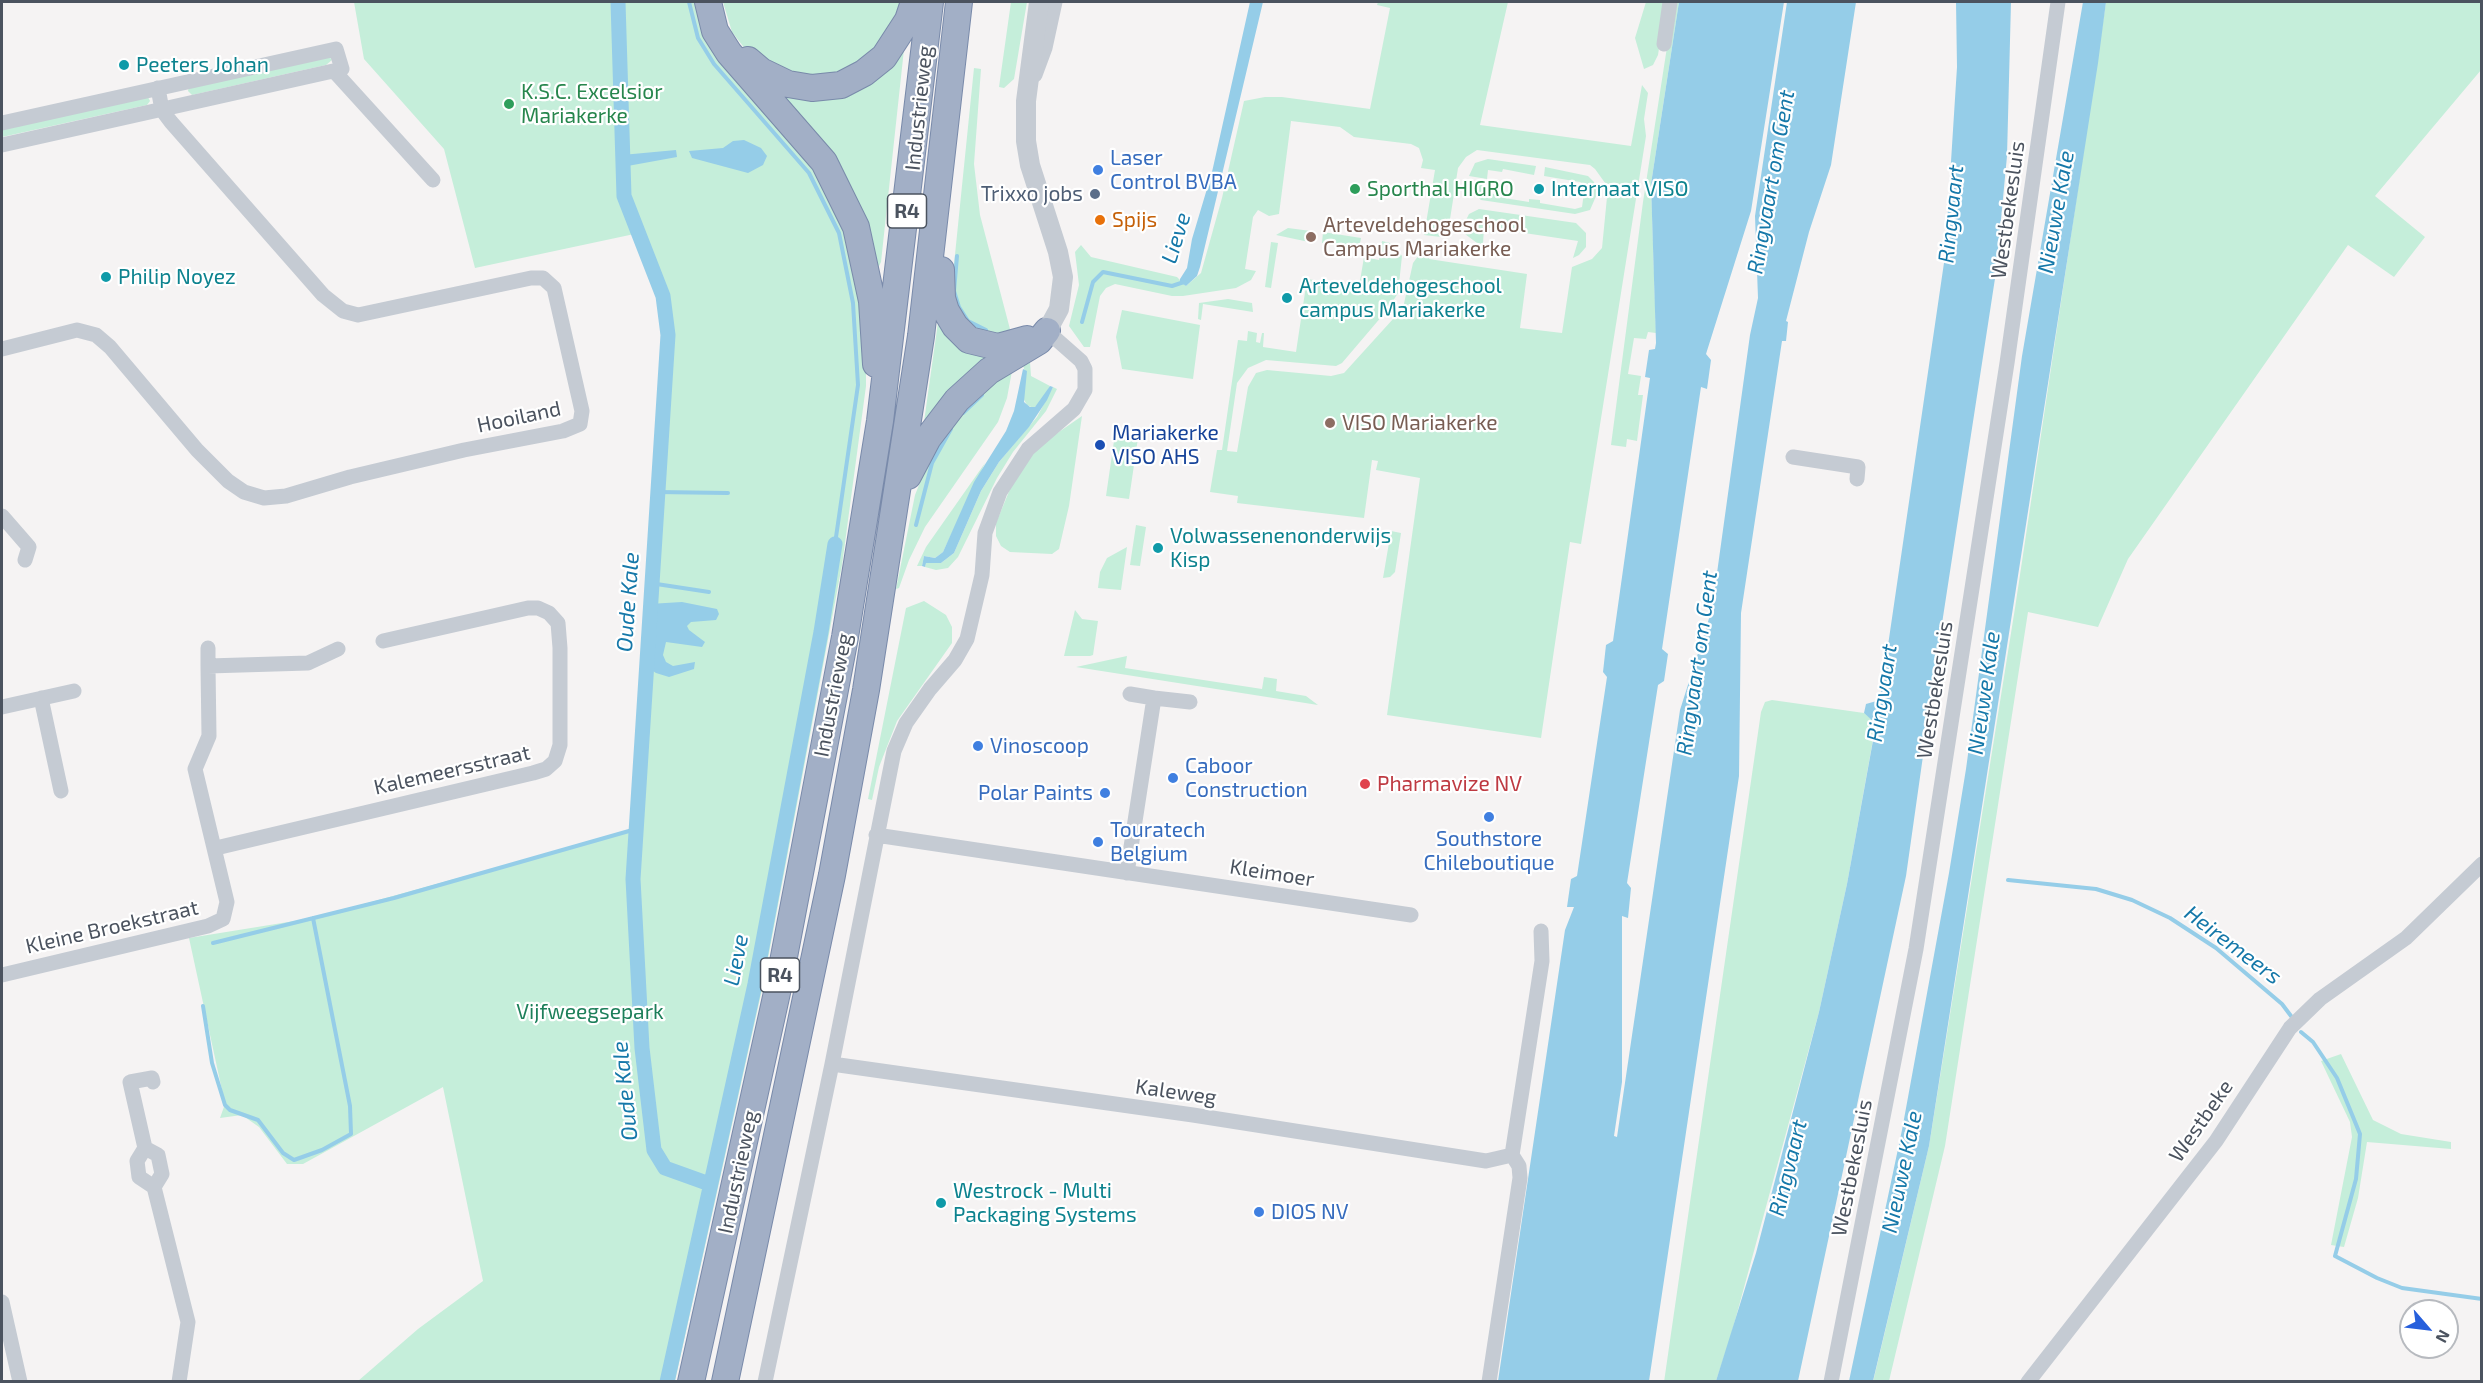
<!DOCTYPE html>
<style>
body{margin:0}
#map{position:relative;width:2483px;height:1383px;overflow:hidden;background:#f5f3f3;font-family:"Exo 2",sans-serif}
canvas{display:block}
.frame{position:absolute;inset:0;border:3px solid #4b535f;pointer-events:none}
.north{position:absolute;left:2399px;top:1299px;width:60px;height:60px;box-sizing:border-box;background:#fff;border:2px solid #b7babf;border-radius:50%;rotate:118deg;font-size:16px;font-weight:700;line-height:24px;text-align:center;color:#4b535f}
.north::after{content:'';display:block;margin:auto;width:21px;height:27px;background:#265fdc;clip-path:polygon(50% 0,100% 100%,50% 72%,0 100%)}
</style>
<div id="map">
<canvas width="2483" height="1383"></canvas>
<div class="frame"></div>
<div class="north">N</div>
</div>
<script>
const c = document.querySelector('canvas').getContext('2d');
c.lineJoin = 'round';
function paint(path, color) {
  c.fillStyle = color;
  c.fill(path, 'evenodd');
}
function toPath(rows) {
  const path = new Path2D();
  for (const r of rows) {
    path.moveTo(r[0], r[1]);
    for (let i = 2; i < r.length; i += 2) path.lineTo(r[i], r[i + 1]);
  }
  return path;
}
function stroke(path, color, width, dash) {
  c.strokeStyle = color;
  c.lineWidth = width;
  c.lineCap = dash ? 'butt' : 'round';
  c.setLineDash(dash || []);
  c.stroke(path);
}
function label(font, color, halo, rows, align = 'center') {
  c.font = font + ' "Exo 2",sans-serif';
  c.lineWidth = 4.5;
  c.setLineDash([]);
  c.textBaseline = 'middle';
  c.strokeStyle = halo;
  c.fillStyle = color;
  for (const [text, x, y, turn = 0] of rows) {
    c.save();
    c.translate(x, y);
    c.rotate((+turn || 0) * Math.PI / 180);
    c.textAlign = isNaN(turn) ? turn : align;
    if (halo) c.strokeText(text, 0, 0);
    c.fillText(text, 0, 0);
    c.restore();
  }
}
const green = toPath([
 [354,2,698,2,816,168,847,230,856,269,866,354,866,386,842,565,763,985,675,1381,358,1381,418,1329,483,1281,443,1087,303,1164,287,1164,259,1127,242,1115,220,1118,225,1104,189,938,313,918,636,829,668,335,663,296,656,275,639,233,475,268,444,149,364,59],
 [723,2,901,2,885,38,856,67,831,77,792,76,746,50,732,32],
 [1011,2,1027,2,1014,79,1004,88,999,87],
 [1378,2,1508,2,1480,125,1631,146,1642,85,1648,93,1644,119,1646,136,1581,544,1570,542,1541,738,1387,715,1420,478,1376,470,1378,461,1372,460,1364,518,1237,503,1238,496,1210,492,1217,450,1222,450,1238,340,1247,341,1248,331,1257,333,1256,342,1260,343,1262,333,1264,333,1263,347,1296,352,1307,279,1359,287,1364,257,1379,260,1382,241,1394,244,1402,256,1398,293,1388,309,1342,363,1336,366,1266,360,1248,368,1237,383,1227,451,1237,452,1248,387,1256,373,1267,370,1331,376,1344,373,1403,308,1413,263,1424,248,1431,247,1429,259,1527,274,1520,328,1562,333,1572,267,1592,259,1602,248,1608,187,1595,169,1590,165,1477,150,1466,157,1458,168,1448,232,1441,237,1424,235,1435,170,1421,168,1423,160,1419,148,1411,144,1354,137,1340,127,1291,121,1279,214,1269,216,1258,210,1253,217,1245,269,1256,271,1251,280,1236,288,1183,296,1172,296,1115,284,1106,288,1100,296,1090,347,1084,347,1069,326,1079,285,1075,252,1081,245,1091,257,1177,277,1186,286,1201,273,1222,198,1244,101,1265,97,1282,97,1370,109,1390,8,1377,5],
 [1646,2,1666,2,1658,55,1653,65,1644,69,1635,38],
 [1674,2,1679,2,1651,184,1656,333,1648,332,1646,339,1634,338,1628,374,1641,376,1638,395,1643,395,1637,441,1627,439,1626,447,1611,445,1643,202],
 [2106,2,2481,2,2481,70,2375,196,2425,237,2394,277,2348,245,2128,559,2098,627,2028,612,1945,1146,1889,1381,1873,1382,1929,1146,2015,608],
 [905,40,881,262,876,272,862,237,760,80,810,96],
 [328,55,332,60,326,65,192,95,188,91,189,86],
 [974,68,981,69,974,164,980,215,1011,333,999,335,975,328,967,322,955,304,952,284],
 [148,97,150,101,147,105,2,137,2,130],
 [1488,159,1536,166,1534,175,1503,169,1502,172,1488,170,1487,179,1469,176,1475,163],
 [1545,167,1588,176,1594,182,1597,194,1590,210,1575,214,1481,200,1469,190,1468,181,1487,183,1485,192,1498,195,1498,197,1529,202,1529,199,1540,200,1540,203,1575,209,1582,207,1585,185,1580,182,1544,176],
 [1479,209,1576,223,1586,233,1586,247,1579,255,1573,258,1578,241,1484,227,1483,244,1477,243,1465,234,1464,224,1469,214],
 [1288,228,1311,231,1309,242,1276,235],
 [1323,232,1361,238,1359,249,1322,243],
 [1271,242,1278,243,1271,288,1265,287],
 [1228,299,1252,303,1253,312,1203,304,1201,320,1198,319,1199,303],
 [1122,310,1200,325,1193,379,1122,369,1116,337],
 [939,315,993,355,922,436],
 [1030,362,1031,376,1050,386,1040,404,1033,408,1027,405,1023,398,1026,376,1023,365],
 [1012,371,1007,398,998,422,925,527,909,560,899,588,896,589,915,495,935,445,976,395],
 [1053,387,1057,389,1046,411,1013,452,997,478,958,557,948,568,936,570,925,567,926,563,941,563,954,553,981,491,999,462,1037,417],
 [1082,416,1069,506,1059,549,1052,554,1010,552,1001,546,996,536,996,523,1015,477,1040,445],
 [1115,434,1138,438,1129,499,1106,496],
 [985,463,943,552,935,558,924,556,922,566,917,566,926,547],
 [1136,525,1146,527,1140,566,1130,565],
 [1391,531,1401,533,1395,572,1390,577,1383,578],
 [1127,547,1121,590,1098,588,1100,572,1107,558],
 [924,601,946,615,952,627,952,643,897,721,879,767,872,800,868,799,906,608],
 [1075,610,1082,619,1098,621,1093,655,1090,656,1064,656],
 [1127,656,1125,668,1262,689,1264,677,1277,679,1276,691,1306,696,1318,705,1076,667],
 [1772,700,1864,713,1876,723,1847,884,1819,1012,1730,1339,1716,1381,1664,1382,1761,712,1765,702],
 [2341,1054,2373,1120,2401,1134,2451,1142,2451,1149,2367,1142,2358,1198,2344,1247,2331,1245,2352,1137,2350,1122,2321,1061]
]);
const water = toPath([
 [1250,2,1263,2,1200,267,1197,276,1186,286,1180,282,1180,279,1187,268,1192,239,1212,172],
 [1679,2,1784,2,1751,211,1706,354,1711,360,1707,389,1701,387,1662,649,1668,654,1664,681,1658,685,1627,883,1631,888,1628,918,1622,916,1622,1082,1614,1136,1617,1137,1680,710,1712,609,1750,335,1758,298,1755,216,1787,2,1856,2,1831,165,1809,232,1786,321,1788,322,1786,341,1782,341,1741,613,1739,776,1649,1381,1498,1381,1565,930,1574,907,1567,907,1571,879,1577,876,1607,677,1603,672,1606,645,1613,641,1650,378,1645,377,1649,350,1655,349,1656,343,1651,184],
 [1956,2,2011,2,2007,156,1996,272,1939,643,1906,876,1798,1381,1716,1381,1756,1253,1819,1012,1847,884,1876,724,1864,713,1866,704,1880,700,1945,256,1957,67],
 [2083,2,2106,2,2098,63,1929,1146,1873,1381,1849,1381,1902,1130,1949,873,1966,769,2022,356],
 [744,140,761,148,767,156,763,165,748,173,692,158,689,151,723,148,733,141],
 [676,150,677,157,622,167,622,155],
 [1023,369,1027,371,1024,402,1030,407,1035,407,1050,386,1053,387,1047,400,1029,427,999,462,981,491,954,553,941,563,926,563,925,567,922,566,924,556,935,558,943,552,974,482,1006,431,1014,411],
 [682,602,717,609,719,614,716,620,691,622,687,626,689,630,705,642,702,647,666,642,663,655,666,662,673,666,695,662,694,669,669,677,656,673,646,666,649,604]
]);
const stream = toPath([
 [689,2,698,38,714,64,809,173,839,233,853,303,858,385,835,544],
 [957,256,954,291,959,307,968,321,986,330],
 [1082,322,1093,282,1103,272,1172,286,1184,282],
 [963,413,982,395],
 [657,492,728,493],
 [916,525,932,463,951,429],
 [650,583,709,592],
 [2008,880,2096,889,2132,900,2170,918,2216,948,2282,1004,2291,1016],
 [213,943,394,898,636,829],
 [203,1006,212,1063,225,1105,230,1110,258,1120,283,1153,294,1160,322,1150,351,1134,350,1106,313,918],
 [2301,1032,2313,1042,2337,1078,2360,1134,2356,1179,2335,1256,2377,1278,2402,1288,2482,1299]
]);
const canal = toPath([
 [618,2,624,196,663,296,668,335,633,879,642,1048,654,1150,665,1168,704,1182],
 [667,1382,755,984,821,632,835,544]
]);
const minor = toPath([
 [1664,44,1670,2],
 [334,71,433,180],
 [1035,75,1045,48,1055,2],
 [2,123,336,49,342,69,2,145],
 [2,349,77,330,96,335,110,347,197,450,228,481,244,492,264,498,286,496,350,477,464,450,563,431,580,424,582,411,554,288,543,278,531,278,358,315,343,311,323,295,171,122,162,110,158,88],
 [1793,457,1858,467,1857,479],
 [2,516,29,547,25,560],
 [208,648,208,666],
 [1130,694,1154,698],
 [41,698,61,791],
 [2,707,74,691],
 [876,835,1411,915],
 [216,848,533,773,546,769,555,761,560,745,560,648,558,623,549,613,538,608,528,608,383,641],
 [1127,873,1154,698,1190,702],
 [2,975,208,926,223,919,227,902,195,769,209,736,208,666,308,663,338,649],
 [832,1064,1193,1115,1486,1161,1512,1155],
 [145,1148,130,1082,152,1078,153,1082],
 [1512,1155,1542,961,1541,931],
 [154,1187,139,1177,137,1161,145,1148,158,1155,162,1174,154,1187,188,1322,179,1382],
 [2,1302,20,1382],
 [765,1382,832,1064,894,751,906,723,930,689,955,660,967,639,982,575,985,533,1000,492,1028,449,1074,409,1085,390,1085,369,1081,361,1047,331],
 [1489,1382,1520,1178,1519,1166,1512,1155],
 [1831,1382,1916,949,2007,363,2058,2],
 [2028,1382,2216,1141,2290,1028,2320,999,2406,938,2482,864]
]);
const tertiary = toPath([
 [1039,2,1026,101,1026,141,1030,165,1058,252,1063,277,1059,309,1047,331]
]);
const trunk = toPath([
 [708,2,715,31,729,53,824,162,856,227,872,301,876,364],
 [748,60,761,71,788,84,812,88,841,85,864,73,884,57,908,20,914,2],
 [941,270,942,298,946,311,955,326,969,340,998,347,1027,339],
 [908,476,928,438,957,400,989,371,1039,341,1047,331],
 [691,1382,778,988,845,637,880,421,930,2],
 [725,1382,832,875,866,690,921,336,959,2]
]);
const markers = [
 [124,65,6,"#0f9aa8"],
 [509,104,6,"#2e9e5b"],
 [1098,170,6,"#3f7fe0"],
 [1355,189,6,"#2e9e5b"],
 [1539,189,6,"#0f9aa8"],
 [1095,194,6,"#5c6f8a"],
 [1100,220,6,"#e8710a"],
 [1311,237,6,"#8d6e63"],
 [106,277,6,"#0f9aa8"],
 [1287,298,6,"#0f9aa8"],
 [1330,423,6,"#8d6e63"],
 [1100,445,6,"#1a4fb4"],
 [1158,548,6,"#0f9aa8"],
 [978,746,6,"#3f7fe0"],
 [1173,778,6,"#3f7fe0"],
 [1365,784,6,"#e0444e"],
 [1105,793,6,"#3f7fe0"],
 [1489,817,6,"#3f7fe0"],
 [1098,842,6,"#3f7fe0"],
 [941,1203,6,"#0f9aa8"],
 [1259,1212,6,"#3f7fe0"]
];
const shields = [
 [907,211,39],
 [780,975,39]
];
const shieldNames = [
 ["R4",907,211],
 ["R4",780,975]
];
const cultureNames = [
 ["Peeters Johan",136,65],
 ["Internaat VISO",1551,189],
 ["Philip Noyez",118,277],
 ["Arteveldehogeschool",1299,286],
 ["campus Mariakerke",1299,310],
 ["Volwassenenonderwijs",1170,536],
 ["Kisp",1170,560],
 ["Westrock - Multi",953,1191],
 ["Packaging Systems",953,1215]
];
const leisureNames = [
 ["K.S.C. Excelsior",521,92],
 ["Mariakerke",521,116],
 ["Sporthal HIGRO",1367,189]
];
const streetNames = [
 ["Industrieweg",919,108,-84],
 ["Westbekesluis",2008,210,-82],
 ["Hooiland",519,417,-12],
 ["Westbekesluis",1935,690,-81],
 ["Industrieweg",833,695,-79],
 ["Kalemeersstraat",452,770,-13],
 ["Kleimoer",1272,873,9],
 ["Kleine Broekstraat",112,927,-13],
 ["Kaleweg",1176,1092,8],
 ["Westbeke",2201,1121,-55],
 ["Westbekesluis",1852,1168,-79],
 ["Industrieweg",738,1172,-78]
];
const shopNames = [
 ["Laser",1110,158],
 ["Control BVBA",1110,182],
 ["Vinoscoop",990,746],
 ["Caboor",1185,766],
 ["Construction",1185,790],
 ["Polar Paints",1093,793,"right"],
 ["Touratech",1110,830],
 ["Belgium",1110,854],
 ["Southstore",1489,839,"center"],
 ["Chileboutique",1489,863,"center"],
 ["DIOS NV",1271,1212]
];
const serviceNames = [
 ["Trixxo jobs",1083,194]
];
const foodNames = [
 ["Spijs",1112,220]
];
const educationNames = [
 ["Arteveldehogeschool",1323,225],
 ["Campus Mariakerke",1323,249],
 ["VISO Mariakerke",1342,423]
];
const transitNames = [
 ["Mariakerke",1112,433],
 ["VISO AHS",1112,457]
];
const healthNames = [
 ["Pharmavize NV",1377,784]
];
const parkNames = [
 ["Vijfweegsepark",590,1012]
];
const waterNames = [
 ["Ringvaart om Gent",1771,182,-80],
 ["Nieuwe Kale",2056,212,-80],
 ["Ringvaart",1951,214,-84],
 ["Lieve",1176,238,-73],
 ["Oude Kale",628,602,-86],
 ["Ringvaart om Gent",1697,663,-82],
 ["Ringvaart",1882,693,-81],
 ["Nieuwe Kale",1984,693,-82],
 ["Heiremeers",2233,945,37],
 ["Lieve",736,960,-79],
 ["Oude Kale",625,1091,-96],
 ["Ringvaart",1788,1168,-76],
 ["Nieuwe Kale",1902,1172,-78]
];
paint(green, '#c5eeda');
paint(water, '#95cde8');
stroke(stream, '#95cde8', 4);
stroke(canal, '#95cde8', 15);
stroke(trunk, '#798aaa', 28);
stroke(minor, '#c5cbd3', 15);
stroke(tertiary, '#c5cbd3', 20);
stroke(trunk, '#a2afc6', 26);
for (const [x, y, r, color] of markers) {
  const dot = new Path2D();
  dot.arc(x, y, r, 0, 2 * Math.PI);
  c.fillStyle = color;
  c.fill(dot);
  stroke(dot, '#fff', 2);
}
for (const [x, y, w] of shields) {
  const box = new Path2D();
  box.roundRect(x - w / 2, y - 17, w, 34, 4.5);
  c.fillStyle = '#fff';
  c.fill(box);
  stroke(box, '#4b535f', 1.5);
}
label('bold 20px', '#4b535f', null, shieldNames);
label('21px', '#0d838f', '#fff', cultureNames, 'left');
label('21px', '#27864d', '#fff', leisureNames, 'left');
label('21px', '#4b535f', '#fff', streetNames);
label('21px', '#366cbe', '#fff', shopNames, 'left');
label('21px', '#4e5e75', '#fff', serviceNames, 'right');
label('21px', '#c56008', '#fff', foodNames, 'left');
label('21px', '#785e54', '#fff', educationNames, 'left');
label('21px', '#164399', '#fff', transitNames, 'left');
label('21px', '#be3a42', '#fff', healthNames, 'left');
label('21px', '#1d7f5a', '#fff', parkNames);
label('italic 22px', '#1578a9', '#fff', waterNames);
</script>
